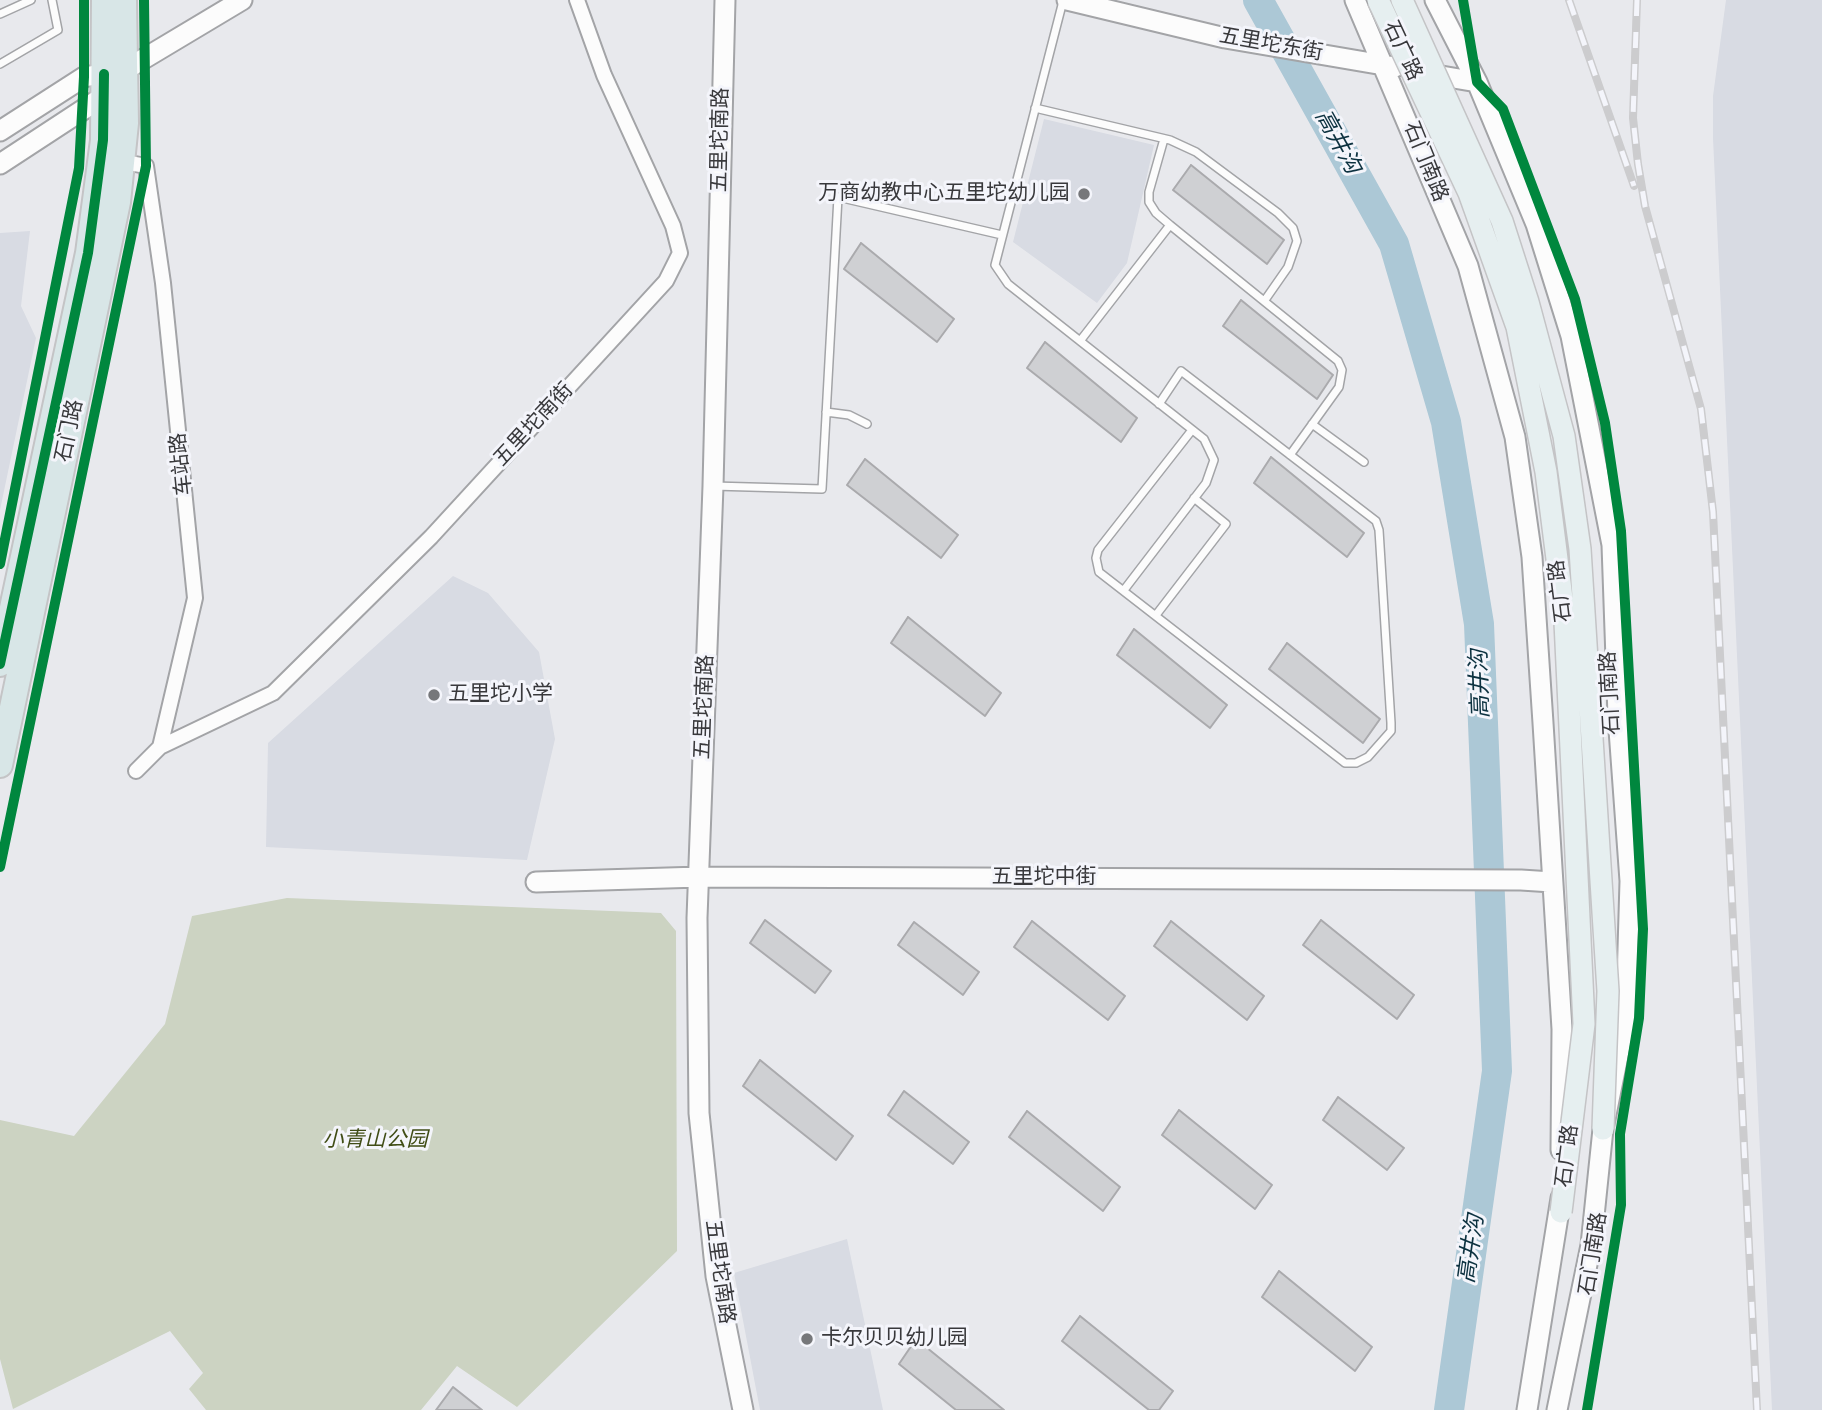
<!DOCTYPE html>
<meta charset="utf-8">
<style>
body{margin:0}
canvas{display:block;background:#e8e9ed}
</style>
<canvas width="1822" height="1410"></canvas>
<script>
const c = document.querySelector('canvas').getContext('2d');
c.lineJoin = 'round';
function paint(path, color) {
  c.fillStyle = color;
  c.fill(path, 'evenodd');
}
function toPath(rows) {
  const path = new Path2D();
  for (const r of rows) {
    path.moveTo(r[0], r[1]);
    for (let i = 2; i < r.length; i += 2) path.lineTo(r[i], r[i + 1]);
  }
  return path;
}
function stroke(path, color, width, dash) {
  c.strokeStyle = color;
  c.lineWidth = width;
  c.lineCap = dash ? 'butt' : 'round';
  c.setLineDash(dash || []);
  c.stroke(path);
}
function label(font, color, halo, rows, align = 'center') {
  c.font = font + ' "Source Serif 4","Noto Sans SC",serif';
  c.lineWidth = 6;
  c.setLineDash([]);
  c.textBaseline = 'middle';
  c.strokeStyle = halo;
  c.fillStyle = color;
  for (const [text, x, y, turn = 0] of rows) {
    c.save();
    c.translate(x, y);
    c.rotate((+turn || 0) * Math.PI / 180);
    c.textAlign = isNaN(turn) ? turn : align;
    if (halo) c.strokeText(text, 0, 0);
    c.fillText(text, 0, 0);
    c.restore();
  }
}
const built = toPath([
 [1726,0,1822,0,1822,1410,1772,1410,1713,138,1713,96],
 [1044,119,1154,145,1127,263,1097,303,1013,242],
 [30,231,21,306,36,338,0,510,0,233],
 [453,576,488,593,539,652,555,739,527,860,266,847,268,743],
 [847,1239,883,1410,760,1410,734,1273]
]);
const green = toPath([
 [287,898,661,913,676,931,677,1251,517,1407,457,1366,421,1410,206,1410,189,1389,203,1373,170,1331,13,1409,0,1359,0,1120,74,1136,165,1024,192,916]
]);
const river = toPath([
 [1258,0,1394,244,1446,422,1479,624,1497,1071,1449,1410]
]);
const building = toPath([
 [1191,165,1284,240,1267,264,1173,190,1191,165],
 [861,243,954,319,937,342,844,269,861,243],
 [1241,300,1333,375,1317,399,1223,326,1241,300],
 [1045,342,1137,418,1121,442,1027,368,1045,342],
 [1271,457,1364,533,1347,557,1254,483,1271,457],
 [865,459,958,535,941,558,847,485,865,459],
 [908,617,1001,693,985,716,891,643,908,617],
 [1134,629,1227,705,1210,728,1117,655,1134,629],
 [1287,643,1380,719,1363,743,1269,669,1287,643],
 [765,920,831,971,815,993,750,943,765,920],
 [1321,920,1414,995,1397,1019,1303,945,1321,920],
 [1032,921,1125,996,1108,1020,1014,947,1032,921],
 [1171,921,1264,996,1247,1020,1154,946,1171,921],
 [914,922,979,972,963,995,898,945,914,922],
 [760,1060,853,1136,836,1160,743,1086,760,1060],
 [904,1091,969,1142,953,1164,888,1115,904,1091],
 [1338,1097,1404,1148,1387,1170,1323,1120,1338,1097],
 [1179,1110,1272,1185,1255,1209,1162,1135,1179,1110],
 [1027,1111,1120,1187,1103,1211,1009,1137,1027,1111],
 [1279,1271,1372,1347,1355,1371,1262,1297,1279,1271],
 [1080,1316,1173,1391,1159,1410,1149,1410,1062,1341,1080,1316],
 [916,1339,1004,1410,956,1410,899,1364,916,1339],
 [453,1387,482,1410,436,1410,453,1387]
]);
const lane = toPath([
 [1063,1,995,265,1008,284,1204,439,1214,460,1206,483,1124,590],
 [0,14,31,0],
 [0,64,58,30,52,0],
 [1035,108,1170,140,1196,152,1278,213,1293,228,1297,241,1288,267,1265,300],
 [1164,139,1149,192,1149,202,1156,213,1170,225],
 [1080,341,1170,225,1338,361,1342,370,1339,387,1290,455],
 [1159,404,1181,371,1376,521,1379,530,1391,723,1391,731,1368,757,1356,763,1345,763,1099,572,1096,558,1098,550,1192,430],
 [826,412,849,415,867,424],
 [1312,424,1364,462],
 [713,486,822,489,838,197,1002,235],
 [1156,615,1226,524,1194,498]
]);
const street = toPath([
 [124,162,146,166,163,283,195,598,160,747,136,771],
 [160,747,273,693,431,537,666,281,680,253,673,226,604,75,577,0]
]);
const secondary = toPath([
 [725,0,713,486,697,918,699,1113,716,1276,743,1410],
 [1067,0,1225,38,1395,67],
 [1355,0,1468,266,1515,437,1532,557,1543,723,1562,1029,1561,1150],
 [1435,0,1477,82,1536,224,1571,336,1612,545,1618,716,1630,881,1626,1017,1603,1129,1591,1245,1557,1410],
 [1424,73,1477,82],
 [0,131,84,77,125,70,242,0],
 [0,164,104,96,111,87],
 [536,882,700,877,1521,880,1552,882],
 [1527,1410,1561,1198]
]);
const highway = toPath([
 [0,664,88,253,103,140,104,0],
 [0,765,118,202,126,123,124,0]
]);
const rail = toPath([
 [1569,0,1634,186],
 [1637,0,1633,118,1638,164,1645,206,1701,409,1713,512,1757,1410]
]);
const primaryBridge = toPath([
 [1378,0,1469,193,1517,327,1546,472,1565,622,1584,1024,1561,1212],
 [1402,0,1502,221,1528,302,1564,436,1580,549,1608,991,1603,1129]
]);
const cycleway = toPath([
 [1463,0,1477,82,1503,109,1575,299,1605,423,1621,531,1643,929,1639,1018,1620,1134,1621,1205,1587,1410],
 [0,564,79,168,84,77,84,0],
 [0,664,88,253,103,140,104,74],
 [0,867,146,166,144,0]
]);
const markers = [
 [1084,194,7,"#76777a"],
 [434,695,7,"#76777a"],
 [807,1339,7,"#76777a"]
];
const streetNames = [
 ["五里坨东街",1271,45,10],
 ["石广路",1402,51,65],
 ["五里坨南路",721,140,-89],
 ["石门南路",1425,162,68],
 ["五里坨南街",534,425,-47],
 ["石门路",70,431,-78],
 ["车站路",182,464,-96],
 ["石广路",1561,591,-97],
 ["石门南路",1611,693,-93],
 ["五里坨南路",705,707,-88],
 ["五里坨中街",1044,878],
 ["石广路",1568,1156,-83],
 ["石门南路",1594,1254,-81],
 ["五里坨南路",719,1272,82]
];
const poiNames = [
 ["万商幼教中心五里坨幼儿园",1070,194,"right"],
 ["五里坨小学",448,695],
 ["卡尔贝贝幼儿园",821,1339]
];
const parkNames = [
 ["小青山公园",375,1141]
];
const waterNames = [
 ["高井沟",1337,142,61],
 ["高井沟",1481,684,-92],
 ["高井沟",1472,1249,-82]
];
paint(built, '#d8dbe3');
paint(green, '#ccd3c2');
stroke(river, '#acc8d6', 30);
paint(building, '#cfd0d3');
stroke(building, '#aaaaad', 2);
stroke(lane, '#a3a4a7', 10);
stroke(street, '#a3a4a7', 18);
stroke(secondary, '#a3a4a7', 23);
stroke(highway, '#c4c4c6', 28);
stroke(lane, '#fcfcfc', 7);
stroke(street, '#fcfcfc', 14);
stroke(secondary, '#fcfcfc', 19);
stroke(highway, '#d8e6e7', 24);
stroke(rail, '#ccccce', 8);
stroke(rail, '#f4f5fb', 5, [16]);
stroke(primaryBridge, '#c4c4c6', 24, []);
stroke(primaryBridge, '#e6eff0', 21);
stroke(cycleway, '#00873e', 10);
for (const [x, y, r, color] of markers) {
  const dot = new Path2D();
  dot.arc(x, y, r, 0, 2 * Math.PI);
  c.fillStyle = color;
  c.fill(dot);
  stroke(dot, '#f4f5fb', 2.5);
}
label('21px', '#39393c', '#f4f5fb', streetNames);
label('21px', '#39393c', '#f4f5fb', poiNames, 'left');
label('italic 21px', '#404d16', '#f4f5fb', parkNames);
label('italic 23px', '#0d3240', '#f4f5fb', waterNames);
</script>
